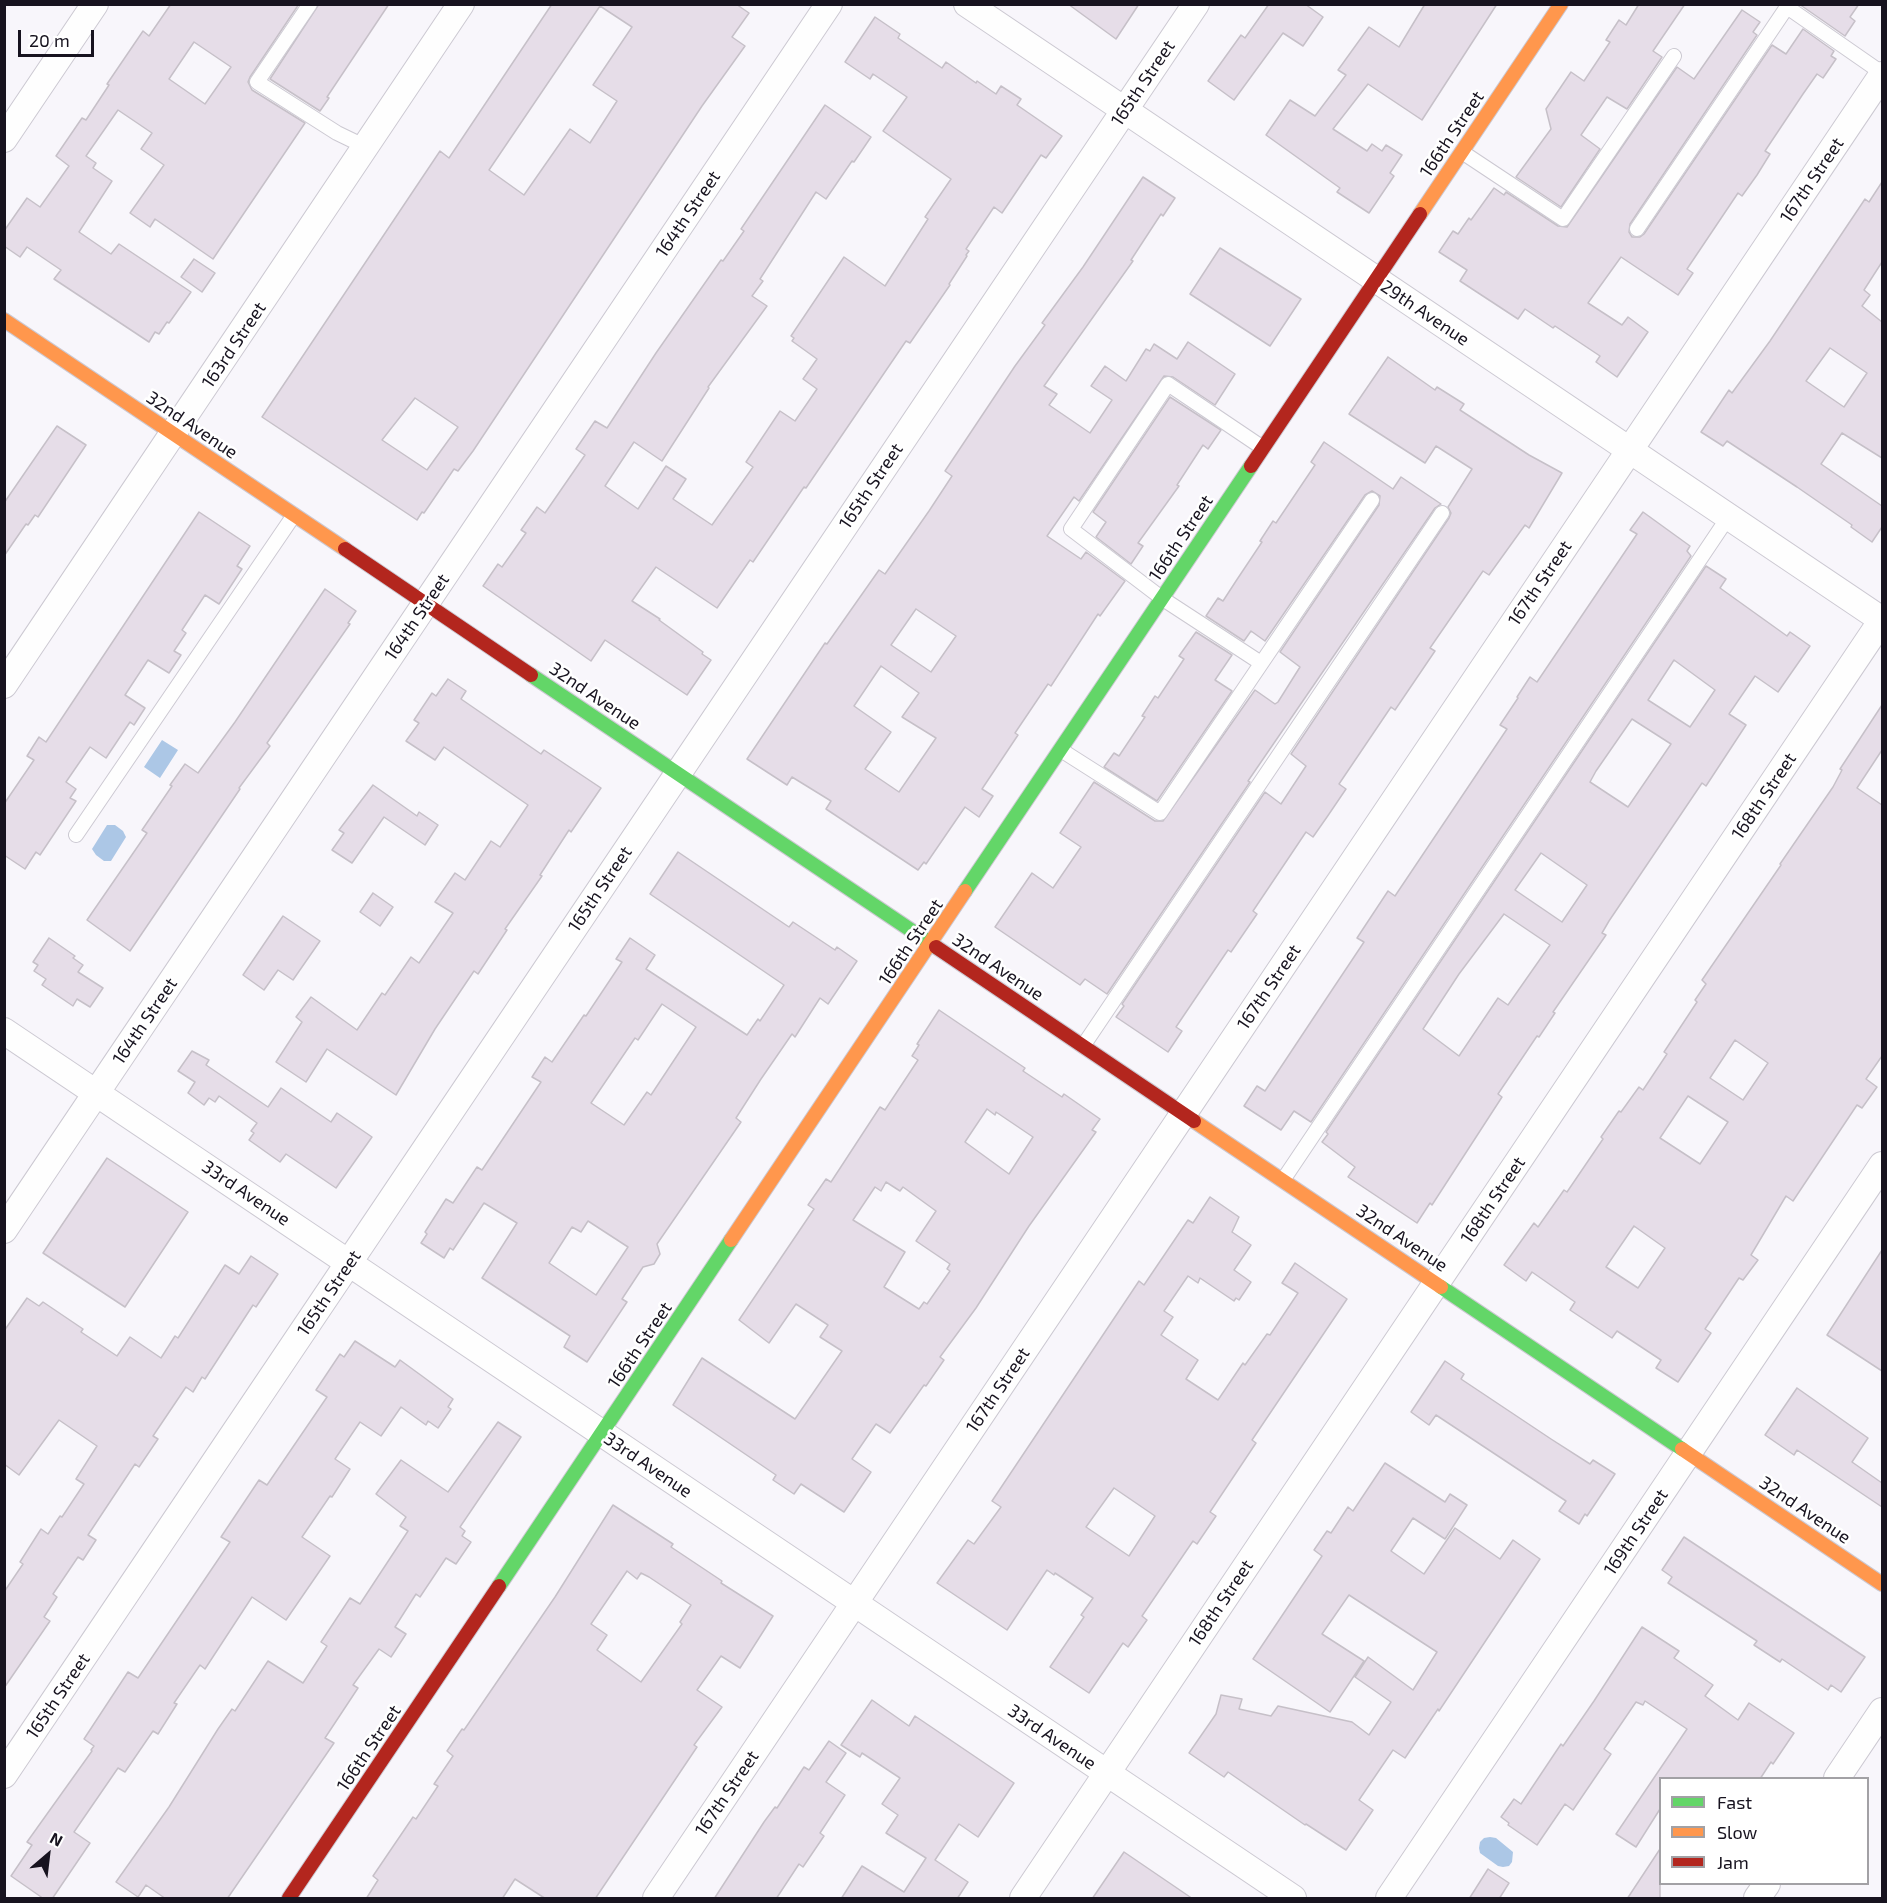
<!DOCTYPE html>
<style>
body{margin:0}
#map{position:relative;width:1887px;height:1903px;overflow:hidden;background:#f8f6fb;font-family:"Exo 2",sans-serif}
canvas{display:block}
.frame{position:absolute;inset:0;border:6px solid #17131f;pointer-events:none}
.legend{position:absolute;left:1659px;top:1777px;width:210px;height:108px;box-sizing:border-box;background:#fff;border:2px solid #a2a1a5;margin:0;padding:8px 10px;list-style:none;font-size:18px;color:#17131f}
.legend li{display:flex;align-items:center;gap:12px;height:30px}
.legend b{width:30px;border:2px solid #a2a1a5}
.north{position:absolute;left:18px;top:1825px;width:60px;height:60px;-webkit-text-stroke:4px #fff;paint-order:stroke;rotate:28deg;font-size:16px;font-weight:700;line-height:24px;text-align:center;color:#17131f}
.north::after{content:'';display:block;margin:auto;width:21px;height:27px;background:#17131f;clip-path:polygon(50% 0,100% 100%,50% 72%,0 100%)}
.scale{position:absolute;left:18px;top:30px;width:76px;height:27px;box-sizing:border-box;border:3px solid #17131f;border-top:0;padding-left:8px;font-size:18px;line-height:21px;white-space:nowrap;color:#17131f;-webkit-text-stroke:4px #fff;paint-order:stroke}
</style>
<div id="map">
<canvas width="1887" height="1903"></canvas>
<div class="frame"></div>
<ul class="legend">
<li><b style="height:8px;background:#63d668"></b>Fast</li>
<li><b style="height:8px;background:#ff974d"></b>Slow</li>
<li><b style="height:8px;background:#b3261e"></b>Jam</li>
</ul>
<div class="north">N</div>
<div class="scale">20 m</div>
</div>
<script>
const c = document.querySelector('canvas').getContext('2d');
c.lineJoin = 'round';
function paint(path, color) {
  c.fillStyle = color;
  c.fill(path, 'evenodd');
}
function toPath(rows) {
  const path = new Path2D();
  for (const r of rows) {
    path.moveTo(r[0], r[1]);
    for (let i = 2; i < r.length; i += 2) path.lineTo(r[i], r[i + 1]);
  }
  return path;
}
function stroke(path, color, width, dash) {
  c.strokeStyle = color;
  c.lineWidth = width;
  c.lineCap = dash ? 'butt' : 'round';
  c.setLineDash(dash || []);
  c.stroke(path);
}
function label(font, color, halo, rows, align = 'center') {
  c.font = font + ' "Exo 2",sans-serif';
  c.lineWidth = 5;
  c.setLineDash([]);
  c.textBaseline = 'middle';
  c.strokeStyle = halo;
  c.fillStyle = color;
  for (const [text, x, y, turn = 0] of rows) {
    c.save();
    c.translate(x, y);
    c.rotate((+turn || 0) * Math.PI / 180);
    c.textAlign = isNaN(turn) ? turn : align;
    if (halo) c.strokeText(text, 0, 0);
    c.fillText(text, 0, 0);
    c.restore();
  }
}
const water = toPath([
 [162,740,178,750,160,778,144,767],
 [107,825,115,825,123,831,126,837,111,861,104,861,96,855,92,849],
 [1490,1837,1496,1838,1513,1852,1512,1862,1509,1866,1503,1867,1498,1866,1480,1853,1479,1848,1480,1842,1484,1838]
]);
const building = toPath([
 [171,4,299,4,250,77,248,82,252,90,305,123,213,259,155,219,150,227,130,213,164,165,141,149,152,133,118,110,86,156,96,163,93,168,112,181,79,232,111,254,119,244,191,292,169,323,167,322,159,334,155,332,149,342,54,279,61,270,27,247,20,257,4,246,4,231,27,198,40,207,69,166,56,156,82,118,86,120,109,85,107,84,143,31,149,36,171,4],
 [194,42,231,67,205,104,169,79,194,42],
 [319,4,389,4,327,97,329,98,320,111,270,79,319,4],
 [552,4,736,4,749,13,732,37,745,46,702,106,473,451,458,471,454,469,424,513,422,512,417,520,262,417,440,151,449,158,552,4],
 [600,6,632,27,593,85,617,101,590,143,570,129,524,195,489,170,600,6],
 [415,398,458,427,427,470,382,440,415,398],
 [1068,4,1139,4,1116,39,1068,4],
 [1269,4,1305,4,1323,17,1303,46,1283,33,1234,100,1208,81,1241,35,1245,38,1269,4],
 [1425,4,1497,4,1422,120,1368,84,1333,129,1367,151,1372,144,1382,151,1386,145,1402,155,1390,173,1394,176,1369,213,1337,192,1340,188,1266,135,1290,100,1315,116,1346,75,1338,70,1369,27,1399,47,1425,4],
 [1639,4,1685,4,1653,51,1662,57,1627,109,1607,97,1581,135,1600,149,1561,207,1516,177,1551,129,1546,109,1571,72,1584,81,1610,42,1606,40,1619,20,1626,25,1639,4],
 [1799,4,1859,4,1850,17,1855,21,1845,36,1799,4],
 [1742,10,1760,22,1753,32,1757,35,1630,224,1629,232,1632,237,1640,237,1644,234,1772,45,1786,54,1803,29,1834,51,1831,56,1836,59,1823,78,1817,74,1803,94,1765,151,1770,154,1757,175,1742,196,1738,193,1687,269,1693,273,1678,295,1621,257,1588,303,1622,325,1628,317,1648,332,1617,377,1596,362,1600,356,1555,326,1553,328,1525,309,1518,319,1460,281,1467,270,1439,252,1453,231,1458,234,1469,218,1471,220,1494,188,1504,195,1506,192,1558,226,1567,227,1677,67,1694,79,1742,10],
 [875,17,900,34,898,38,942,68,946,62,976,83,977,81,996,94,1001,86,1021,99,1017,105,1062,136,1046,158,1041,155,1002,213,994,207,966,249,969,251,966,255,967,256,949,284,950,285,910,343,906,341,806,488,804,487,753,562,750,560,717,608,656,567,632,601,660,619,659,620,703,652,702,654,711,660,687,695,605,640,591,661,483,586,498,564,502,567,526,533,521,530,537,507,545,513,585,455,576,449,595,421,607,428,656,353,721,260,723,261,744,231,741,229,825,105,871,137,854,162,852,161,826,199,816,192,760,279,763,281,752,296,767,306,708,387,709,388,662,461,634,442,605,486,638,509,666,466,686,479,673,499,712,525,753,467,746,462,780,411,795,421,817,389,803,379,817,359,792,341,794,338,791,336,844,257,885,286,928,219,925,217,951,179,883,131,907,97,873,74,870,79,845,62,875,17],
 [1143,177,1175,198,1163,216,1161,214,1131,260,1133,261,1044,386,1057,394,1049,405,1090,433,1112,400,1091,386,1105,366,1126,381,1146,349,1150,351,1154,344,1177,359,1188,342,1235,374,1215,405,1173,377,1164,376,1079,501,1074,497,1047,536,1081,559,1086,552,1125,581,1100,616,1098,614,1051,686,1048,684,1015,733,1018,735,982,789,993,796,979,817,965,807,926,864,924,862,918,870,826,809,831,801,792,777,787,785,747,759,825,643,827,644,879,570,885,574,929,511,952,476,945,471,1015,366,1045,325,1042,323,1083,267,1143,177],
 [916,609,956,636,931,672,891,645,916,609],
 [881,666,919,693,902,717,936,738,899,792,865,769,891,732,854,706,881,666],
 [1882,182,1882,262,1864,290,1870,295,1862,306,1882,322,1882,458,1842,433,1821,464,1882,506,1882,527,1872,542,1851,527,1852,525,1797,487,1727,441,1723,446,1701,432,1729,390,1732,393,1770,341,1865,199,1869,202,1882,182],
 [1830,348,1867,373,1844,407,1806,381,1830,348],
 [1220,248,1301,299,1270,346,1190,294,1220,248],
 [194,259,215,273,202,292,181,277,194,259],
 [1388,357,1435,390,1437,387,1464,404,1460,410,1529,455,1562,473,1529,528,1525,525,1489,575,1483,571,1470,590,1430,648,1435,651,1395,710,1391,707,1339,784,1346,789,1327,817,1313,837,1306,832,1253,911,1257,914,1231,952,1228,950,1176,1027,1182,1031,1168,1052,1116,1017,1124,1006,1122,1004,1265,792,1281,804,1306,766,1291,754,1449,518,1451,513,1448,507,1472,469,1436,446,1425,463,1349,414,1388,357],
 [1170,397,1221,430,1208,449,1203,445,1177,485,1179,486,1138,543,1143,546,1131,564,1096,537,1106,522,1093,512,1170,397],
 [57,426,86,445,38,517,35,515,28,525,26,524,4,556,4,503,57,426],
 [1324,442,1393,489,1401,477,1441,504,1435,508,1248,781,1250,782,1107,994,1085,979,1080,985,995,927,1032,873,1053,888,1081,847,1060,833,1094,782,1155,821,1163,821,1255,690,1275,704,1278,702,1300,667,1280,652,1379,505,1380,496,1372,491,1365,495,1265,641,1251,631,1244,641,1206,616,1218,598,1223,601,1236,581,1262,542,1260,541,1273,521,1276,523,1315,465,1311,462,1324,442],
 [199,512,250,546,237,566,242,569,219,604,205,595,182,630,186,633,174,651,181,655,169,673,148,660,125,695,145,708,134,725,130,722,106,758,90,747,66,782,76,789,70,798,76,801,40,855,36,852,25,869,4,855,4,804,34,760,27,756,39,737,46,742,199,512],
 [1643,512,1690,546,1687,551,1691,556,1311,1122,1294,1111,1281,1130,1244,1106,1257,1086,1265,1091,1326,999,1364,942,1357,938,1388,891,1395,896,1507,729,1500,725,1518,698,1517,697,1530,677,1537,682,1637,534,1630,530,1643,512],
 [1706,566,1726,579,1720,588,1787,636,1790,632,1810,646,1778,692,1755,676,1729,714,1746,725,1706,786,1702,783,1609,921,1602,933,1606,935,1553,1012,1555,1013,1539,1037,1537,1036,1498,1094,1502,1097,1432,1205,1430,1203,1417,1223,1348,1177,1355,1167,1322,1142,1328,1134,1326,1132,1706,566],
 [1674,660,1715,690,1690,727,1648,700,1674,660],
 [1632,719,1671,744,1628,807,1590,782,1596,771,1632,719],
 [1541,853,1587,885,1562,922,1515,890,1541,853],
 [1504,914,1550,945,1508,1005,1498,998,1459,1056,1423,1029,1459,974,1504,914],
 [325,589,356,611,348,623,350,624,267,743,270,746,239,788,240,789,130,951,87,920,147,833,142,830,172,786,170,785,185,764,198,773,235,722,325,589],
 [1196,632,1232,655,1215,680,1232,691,1157,801,1104,767,1114,753,1119,756,1145,717,1142,716,1155,696,1158,698,1184,659,1179,656,1196,632],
 [448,679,466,691,461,699,541,754,544,750,601,788,571,832,569,830,540,875,542,876,505,929,507,930,478,974,474,971,435,1029,396,1095,327,1049,306,1082,276,1062,302,1022,296,1017,311,997,357,1030,382,993,385,995,411,957,419,963,453,913,435,902,455,873,465,880,491,841,500,847,528,805,444,747,435,760,406,741,419,723,414,720,432,693,436,696,448,679],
 [1882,705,1882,750,1857,788,1882,805,1882,1056,1866,1079,1877,1087,1862,1108,1857,1105,1793,1201,1786,1196,1751,1255,1758,1260,1743,1280,1739,1278,1705,1329,1711,1333,1678,1382,1656,1368,1661,1360,1617,1331,1612,1338,1570,1310,1575,1302,1532,1272,1526,1281,1504,1265,1534,1223,1538,1227,1564,1190,1567,1192,1603,1139,1601,1137,1619,1111,1621,1112,1639,1087,1643,1090,1667,1054,1664,1052,1697,1002,1695,1000,1706,984,1702,980,1781,865,1780,864,1833,787,1842,770,1840,769,1882,705],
 [1735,1040,1768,1063,1743,1100,1710,1078,1735,1040],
 [1688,1096,1728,1122,1700,1164,1660,1138,1688,1096],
 [1634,1226,1665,1248,1638,1288,1606,1267,1634,1226],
 [373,785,417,816,419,812,438,825,425,845,384,817,352,863,332,850,344,833,339,830,373,785],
 [678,852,789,927,793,922,835,950,837,947,857,961,828,1004,820,998,795,1037,792,1034,761,1079,736,1118,741,1122,657,1244,660,1254,654,1264,643,1267,622,1299,627,1302,587,1362,564,1347,570,1336,482,1278,517,1223,484,1203,453,1250,450,1248,444,1258,421,1243,427,1234,425,1232,446,1199,453,1203,477,1167,482,1170,541,1082,532,1077,545,1057,552,1062,584,1015,586,1016,622,962,616,959,630,938,655,955,646,969,747,1035,758,1019,760,1021,784,985,650,894,678,852],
 [662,1004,696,1027,651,1095,647,1092,624,1125,591,1103,635,1038,638,1040,662,1004],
 [588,1221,628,1247,596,1295,549,1263,572,1227,581,1232,588,1221],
 [373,893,393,907,380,926,360,912,373,893],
 [283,916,320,941,293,980,278,970,264,990,243,975,283,916],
 [49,938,75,956,73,958,83,965,78,972,103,988,90,1007,77,999,73,1006,42,985,46,979,34,971,38,965,33,962,49,938],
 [939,1010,1025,1068,1023,1071,1062,1097,1064,1094,1100,1119,1092,1130,1096,1132,1029,1226,976,1308,940,1357,944,1360,926,1386,924,1385,890,1433,876,1424,852,1459,871,1472,844,1512,801,1484,794,1494,773,1480,776,1475,673,1405,702,1358,795,1419,842,1351,820,1337,828,1325,796,1304,769,1343,739,1320,814,1209,808,1205,826,1179,831,1182,880,1107,885,1110,918,1060,912,1056,919,1045,917,1044,939,1010],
 [987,1109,995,1115,996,1112,1033,1137,1009,1174,965,1142,987,1109],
 [886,1182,900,1191,903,1187,936,1211,916,1241,950,1264,947,1269,950,1271,927,1304,924,1302,919,1309,884,1287,905,1252,853,1220,875,1187,881,1191,886,1182],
 [192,1051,209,1060,206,1065,268,1107,281,1088,331,1122,337,1113,372,1137,336,1188,286,1154,280,1162,249,1140,254,1133,251,1131,257,1123,219,1096,215,1102,209,1098,204,1105,188,1093,195,1082,178,1071,192,1051],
 [107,1158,188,1212,125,1307,43,1253,107,1158],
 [1210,1197,1239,1217,1232,1232,1251,1245,1234,1270,1251,1282,1239,1300,1236,1298,1234,1301,1200,1278,1198,1283,1188,1276,1164,1311,1173,1317,1161,1335,1198,1360,1186,1379,1218,1400,1243,1363,1245,1365,1267,1334,1270,1335,1298,1293,1282,1283,1295,1263,1347,1299,1252,1440,1256,1443,1210,1512,1216,1516,1197,1544,1193,1541,1142,1616,1147,1620,1128,1647,1123,1643,1089,1693,1050,1667,1084,1617,1081,1615,1093,1598,1055,1573,1054,1575,1047,1570,1007,1630,937,1583,968,1540,974,1544,1001,1507,992,1501,1139,1281,1144,1285,1188,1220,1193,1223,1210,1197],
 [1114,1488,1155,1516,1129,1556,1086,1527,1114,1488],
 [1882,1250,1882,1371,1827,1335,1882,1250],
 [251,1256,278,1274,256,1307,253,1305,205,1379,202,1377,193,1392,186,1387,153,1436,158,1439,139,1467,135,1464,88,1535,96,1540,83,1560,78,1557,53,1594,57,1597,44,1617,50,1621,4,1688,4,1592,23,1564,20,1562,41,1529,48,1534,60,1516,62,1517,84,1484,76,1479,97,1446,59,1420,19,1475,4,1464,4,1331,27,1298,39,1306,43,1302,83,1329,81,1332,117,1356,130,1337,161,1358,175,1336,178,1338,225,1265,239,1274,251,1256],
 [355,1341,395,1367,400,1360,422,1376,453,1399,448,1407,451,1409,438,1428,428,1421,426,1425,401,1407,381,1436,360,1422,335,1459,350,1469,332,1497,330,1496,302,1537,330,1556,286,1620,252,1597,205,1669,200,1665,174,1703,177,1704,158,1734,153,1731,125,1772,118,1768,74,1832,90,1843,52,1899,44,1899,11,1876,32,1845,27,1842,92,1751,91,1750,94,1746,84,1739,128,1672,138,1678,230,1542,221,1537,259,1480,267,1485,327,1397,316,1390,340,1354,344,1357,355,1341],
 [1445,1361,1464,1374,1461,1379,1551,1439,1590,1464,1593,1460,1615,1474,1587,1516,1585,1514,1579,1524,1559,1511,1566,1501,1436,1415,1429,1425,1411,1412,1445,1361],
 [1797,1388,1868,1438,1852,1462,1882,1483,1882,1507,1797,1450,1794,1455,1765,1435,1797,1388],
 [498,1422,521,1437,460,1527,465,1531,462,1536,471,1542,456,1564,446,1558,420,1597,416,1594,395,1627,406,1634,391,1657,379,1649,353,1685,358,1688,325,1738,334,1743,227,1899,166,1899,146,1885,138,1897,116,1882,169,1807,218,1729,232,1709,235,1711,268,1661,303,1683,327,1646,321,1642,350,1598,360,1604,408,1531,400,1526,406,1517,376,1494,401,1460,448,1492,498,1422],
 [1385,1463,1445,1502,1450,1494,1467,1505,1445,1539,1413,1518,1391,1551,1424,1574,1455,1528,1500,1559,1513,1540,1540,1559,1439,1711,1438,1709,1405,1758,1393,1750,1359,1800,1373,1810,1346,1850,1306,1824,1305,1825,1228,1772,1224,1777,1189,1753,1216,1714,1221,1695,1242,1699,1239,1709,1271,1716,1278,1706,1352,1722,1369,1735,1391,1702,1355,1677,1368,1657,1413,1690,1437,1652,1349,1595,1322,1634,1364,1661,1330,1712,1253,1659,1322,1556,1314,1550,1327,1531,1331,1533,1348,1507,1353,1511,1385,1463],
 [613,1505,673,1544,671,1547,722,1581,721,1583,773,1616,740,1668,721,1656,697,1690,722,1707,694,1745,697,1747,595,1899,546,1899,515,1879,502,1899,366,1899,378,1880,373,1876,413,1817,416,1819,438,1786,434,1784,453,1756,447,1751,462,1729,464,1730,555,1597,613,1505],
 [627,1571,637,1579,641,1573,649,1577,691,1605,680,1622,682,1624,641,1682,597,1650,607,1635,591,1624,627,1571],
 [1684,1537,1865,1657,1841,1692,1831,1685,1828,1690,1782,1659,1780,1662,1754,1645,1757,1641,1668,1583,1672,1577,1662,1570,1684,1537],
 [1642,1627,1679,1651,1674,1658,1713,1685,1705,1696,1738,1720,1749,1703,1794,1733,1773,1764,1771,1762,1760,1779,1660,1779,1660,1809,1636,1847,1616,1834,1687,1729,1645,1701,1643,1705,1636,1702,1604,1749,1611,1754,1573,1810,1565,1804,1537,1845,1508,1825,1509,1823,1501,1817,1514,1799,1521,1804,1561,1744,1563,1746,1594,1701,1642,1627],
 [872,1700,909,1726,915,1716,1014,1783,978,1837,959,1824,935,1860,968,1882,957,1899,841,1899,862,1866,904,1892,926,1858,886,1833,898,1815,882,1804,900,1778,862,1753,860,1757,841,1745,872,1700],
 [829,1741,846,1753,826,1782,845,1795,820,1833,824,1836,803,1867,799,1864,776,1899,714,1899,764,1822,775,1807,777,1808,804,1767,809,1770,829,1741],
 [1660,1849,1660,1899,1627,1899,1660,1849],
 [1124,1852,1193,1899,1092,1899,1124,1852],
 [1488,1869,1509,1883,1499,1899,1469,1899,1488,1869]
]);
const lane = toPath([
 [310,4,257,82,337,133,366,147],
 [1462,152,1563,219,1674,56],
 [1637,229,1787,7,1882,73],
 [1261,663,1163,599,1071,529,1168,384,1263,448],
 [1061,750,1160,813,1372,500],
 [76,835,294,515],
 [1083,1046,1442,513],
 [1283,1180,1729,516]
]);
const street = toPath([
 [967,4,1882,620],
 [4,139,95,4],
 [4,685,461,4],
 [4,1031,1293,1898],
 [4,1230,829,4],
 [4,1775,1196,4],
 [1837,1778,1882,1711],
 [656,1898,1882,75],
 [1023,1898,1882,620],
 [1389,1898,1882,1165],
 [1757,1898,1767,1884]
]);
const fast = toPath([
 [531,675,936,947],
 [965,891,1251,466],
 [1441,1287,1682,1449],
 [499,1586,731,1240]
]);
const slow = toPath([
 [1420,214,1561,4],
 [4,320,345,549],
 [1194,1121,1441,1287],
 [731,1240,965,891],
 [1682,1449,1882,1584]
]);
const jam = toPath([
 [1251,466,1420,214],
 [345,549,531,675],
 [936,947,1194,1121],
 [289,1898,499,1586]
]);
const streetNames = [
 ["165th Street",1143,83,-56],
 ["166th Street",1452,134,-56],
 ["167th Street",1812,180,-56],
 ["164th Street",688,214,-56],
 ["29th Avenue",1425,313,34],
 ["163rd Street",234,345,-56],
 ["32nd Avenue",192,425,34],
 ["165th Street",871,486,-56],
 ["166th Street",1181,538,-56],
 ["167th Street",1540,583,-56],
 ["164th Street",417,617,-56],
 ["32nd Avenue",595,696,34],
 ["168th Street",1764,796,-56],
 ["165th Street",600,889,-56],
 ["166th Street",911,942,-56],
 ["32nd Avenue",998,967,34],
 ["167th Street",1269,987,-56],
 ["164th Street",145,1021,-56],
 ["33rd Avenue",246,1193,34],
 ["168th Street",1493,1200,-56],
 ["32nd Avenue",1402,1238,34],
 ["165th Street",329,1293,-56],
 ["166th Street",640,1345,-56],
 ["167th Street",998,1390,-56],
 ["33rd Avenue",648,1465,34],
 ["32nd Avenue",1805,1510,34],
 ["169th Street",1636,1532,-56],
 ["168th Street",1221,1603,-56],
 ["165th Street",58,1696,-56],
 ["33rd Avenue",1052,1737,34],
 ["166th Street",369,1748,-56],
 ["167th Street",727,1793,-56]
];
paint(water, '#acc7e6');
paint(building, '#e6dde8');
stroke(building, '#c6c0c8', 1.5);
stroke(lane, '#ccc9d2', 16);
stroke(street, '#ccc9d2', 28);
stroke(fast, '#ccc9d2', 16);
stroke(slow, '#ccc9d2', 16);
stroke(jam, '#ccc9d2', 16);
stroke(lane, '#fefefe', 14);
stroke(street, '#fefefe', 26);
stroke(fast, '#63d668', 14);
stroke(slow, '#ff974d', 14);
stroke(jam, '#b3261e', 14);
label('18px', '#17131f', '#fff', streetNames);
</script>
